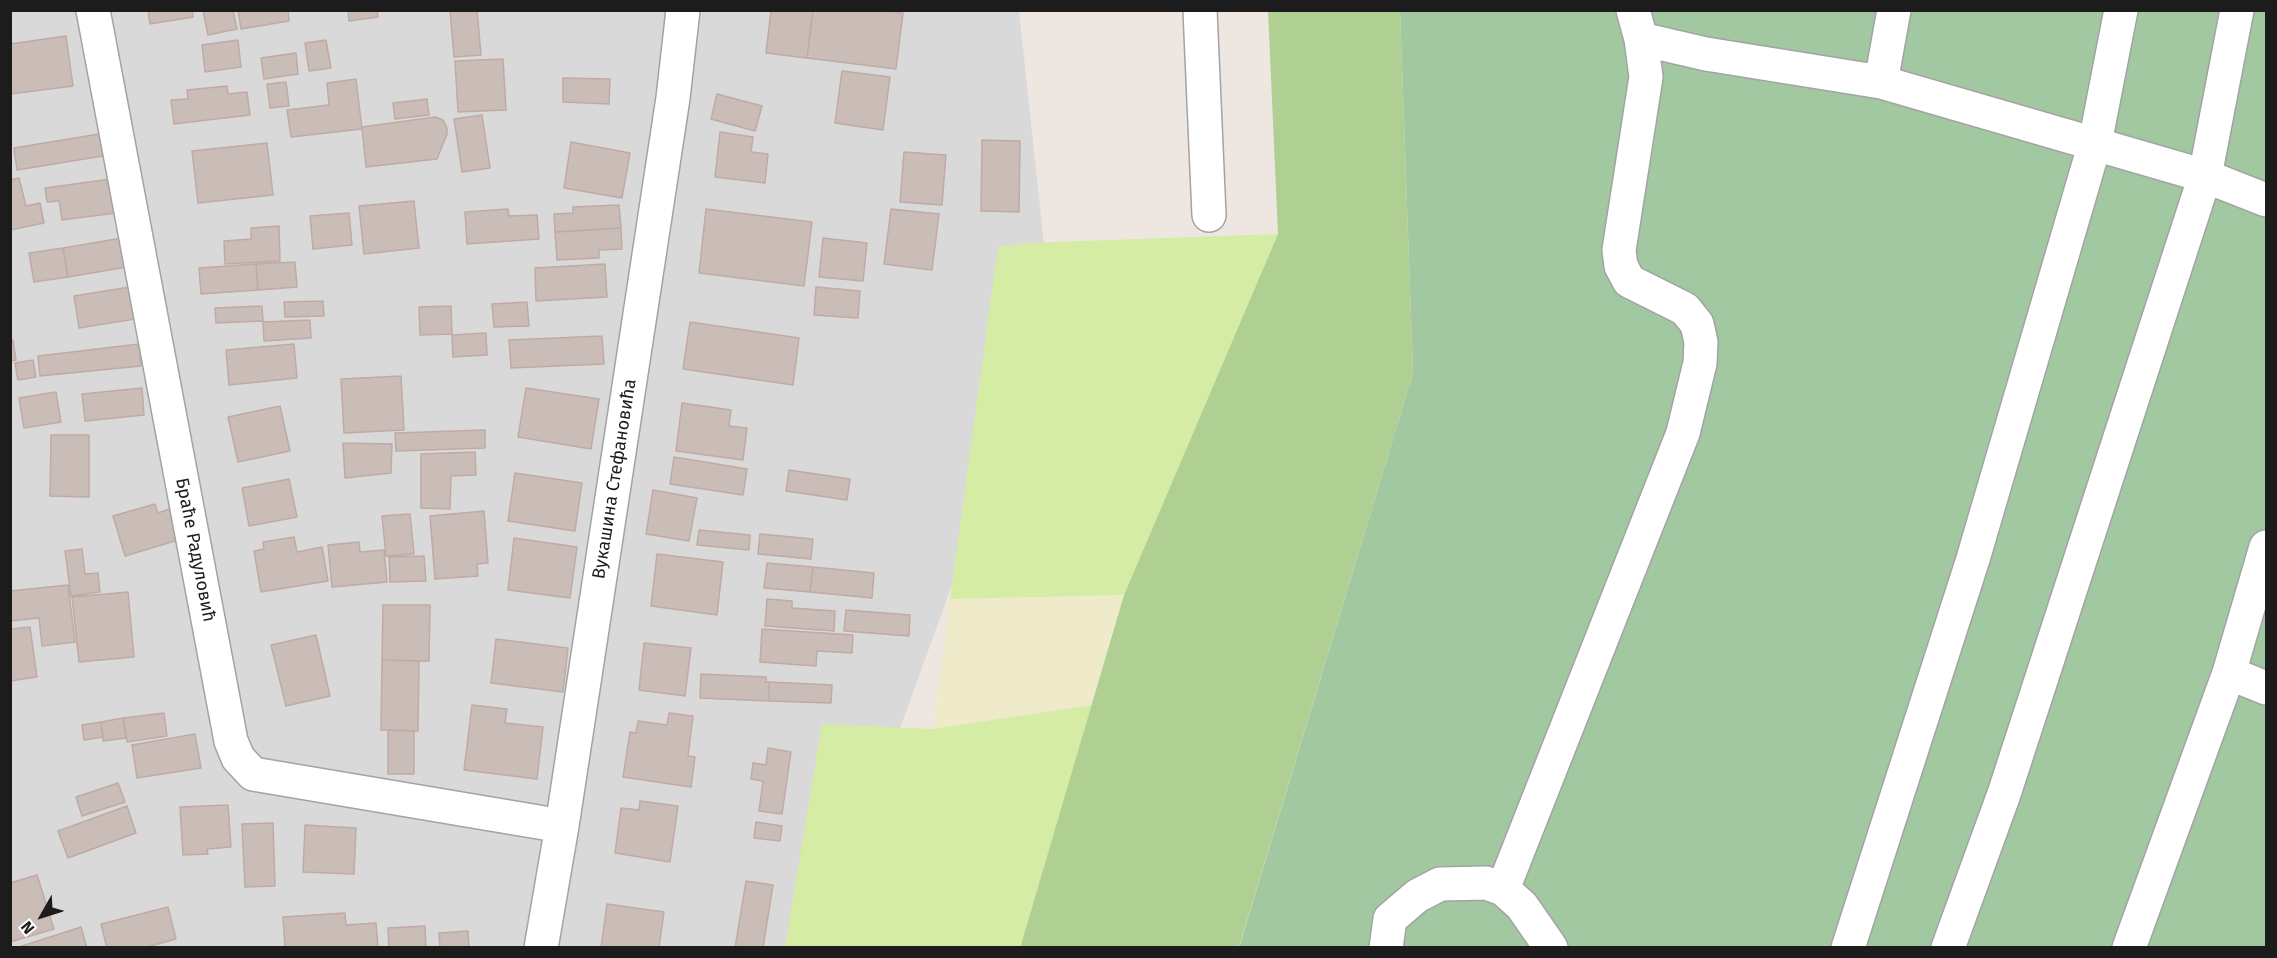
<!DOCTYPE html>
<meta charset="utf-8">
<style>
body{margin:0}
#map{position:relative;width:2277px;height:958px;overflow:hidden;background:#eee7e1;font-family:"Fira Sans",sans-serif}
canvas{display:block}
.frame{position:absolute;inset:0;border:12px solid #1c1c1c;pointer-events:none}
.north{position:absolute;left:12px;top:886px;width:60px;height:60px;-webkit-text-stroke:4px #fff;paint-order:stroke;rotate:231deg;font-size:16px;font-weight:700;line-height:24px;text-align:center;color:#1c1c1c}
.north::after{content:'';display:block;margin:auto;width:21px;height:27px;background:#1c1c1c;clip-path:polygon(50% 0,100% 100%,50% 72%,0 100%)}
</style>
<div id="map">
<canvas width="2277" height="958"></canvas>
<div class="frame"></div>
<div class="north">N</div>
</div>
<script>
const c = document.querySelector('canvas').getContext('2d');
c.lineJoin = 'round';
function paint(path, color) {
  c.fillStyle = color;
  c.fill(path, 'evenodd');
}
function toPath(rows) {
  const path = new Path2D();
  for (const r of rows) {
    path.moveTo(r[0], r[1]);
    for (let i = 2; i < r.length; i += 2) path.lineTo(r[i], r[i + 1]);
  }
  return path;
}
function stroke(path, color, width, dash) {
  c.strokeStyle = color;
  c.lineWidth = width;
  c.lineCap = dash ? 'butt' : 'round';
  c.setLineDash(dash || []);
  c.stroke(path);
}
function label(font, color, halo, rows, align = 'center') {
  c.font = font + ' "Fira Sans",sans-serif';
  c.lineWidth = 6;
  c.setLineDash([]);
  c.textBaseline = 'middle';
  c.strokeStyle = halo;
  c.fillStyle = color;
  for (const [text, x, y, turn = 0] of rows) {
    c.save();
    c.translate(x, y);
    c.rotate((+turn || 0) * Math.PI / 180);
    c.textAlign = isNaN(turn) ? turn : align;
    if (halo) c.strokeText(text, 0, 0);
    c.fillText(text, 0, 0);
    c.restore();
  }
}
const residential = toPath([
 [10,11,1019,11,1051,310,883,776,832,947,11,947]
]);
const farmland = toPath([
 [1124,595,1092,705,933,729,950,599]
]);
const grass = toPath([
 [1278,234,1124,595,950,599,998,247,1027,243],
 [1092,705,1020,947,785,947,822,724,933,729]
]);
const forest = toPath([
 [1268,11,1400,11,1413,373,1239,947,1020,948,1124,595,1278,234]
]);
const cemetery = toPath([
 [1400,11,2266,11,2266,947,1239,948,1413,373]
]);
const building = toPath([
 [148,10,192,10,193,17,150,24,148,10],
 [203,10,233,10,237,29,208,35,203,10],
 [238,10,288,10,289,21,241,29,238,10],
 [348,10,377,10,378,17,349,21,348,10],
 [450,10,477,10,481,55,454,57,450,10],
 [771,10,813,10,807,58,766,53,771,10],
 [813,10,879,10,903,13,896,69,807,58,813,10],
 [66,36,73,86,10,94,10,44,66,36],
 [238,40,241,67,205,72,202,45,238,40],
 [326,40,331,68,309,71,305,43,326,40],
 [296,53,298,74,264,79,261,58,296,53],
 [503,59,506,110,458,112,455,61,503,59],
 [842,71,890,77,883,130,835,123,842,71],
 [563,78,610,79,609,104,563,102,563,78],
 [356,79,362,129,291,137,287,110,329,105,327,83,356,79],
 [286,82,289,106,270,108,267,84,286,82],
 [227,86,228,94,247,92,250,115,174,124,171,100,188,99,187,90,227,86],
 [717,94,762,106,755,131,711,119,717,94],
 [427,99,429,115,395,119,393,103,427,99],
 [482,115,490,168,462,172,454,119,482,115],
 [435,117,443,120,447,128,447,134,437,159,366,167,362,127,435,117],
 [720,132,753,137,751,152,768,154,765,183,715,177,720,132],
 [105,133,109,155,17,170,14,148,105,133],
 [982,140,1020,141,1019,212,981,211,982,140],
 [571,142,630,153,622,198,564,188,571,142],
 [267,143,273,195,198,203,192,151,267,143],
 [904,152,946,155,942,205,900,202,904,152],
 [19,178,26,206,40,203,44,223,10,230,10,180,19,178],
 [111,179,116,213,62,220,59,201,47,202,45,188,111,179],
 [414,201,419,248,364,254,359,206,414,201],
 [619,205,621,228,555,232,554,214,573,213,573,207,619,205],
 [508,209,509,216,537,215,539,239,467,244,465,212,508,209],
 [706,209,812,222,804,286,699,273,706,209],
 [891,209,939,214,932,270,884,264,891,209],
 [349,213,352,245,313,249,310,216,349,213],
 [279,226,280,261,225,264,224,241,251,239,251,228,279,226],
 [621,228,622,249,599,250,599,258,557,260,555,232,621,228],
 [122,238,127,267,68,277,63,248,122,238],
 [823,238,867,243,863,281,819,277,823,238],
 [63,248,68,277,34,282,29,253,63,248],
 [295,262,297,287,258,290,256,264,295,262],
 [256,264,258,290,201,294,199,268,256,264],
 [605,264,607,297,536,301,535,268,605,264],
 [130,287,135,319,79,328,74,296,130,287],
 [816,287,860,291,858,318,814,315,816,287],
 [323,301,324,316,285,317,284,302,323,301],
 [527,302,529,326,494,327,492,304,527,302],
 [262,306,263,321,216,323,215,308,262,306],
 [451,306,452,334,420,335,419,307,451,306],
 [310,320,311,338,264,341,263,322,310,320],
 [690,322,799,338,793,385,683,369,690,322],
 [486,333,487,355,453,357,452,335,486,333],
 [602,336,604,364,511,368,509,340,602,336],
 [10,340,13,340,16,360,10,361,10,340],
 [139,344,141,366,40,376,38,356,139,344],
 [294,344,297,378,229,385,226,350,294,344],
 [33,360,36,377,18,380,15,363,33,360],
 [401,376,404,430,344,433,341,379,401,376],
 [142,388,144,415,85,421,82,394,142,388],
 [526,388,599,399,591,449,518,437,526,388],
 [56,392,61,422,24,428,19,398,56,392],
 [682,403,731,410,729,426,747,428,743,460,676,451,682,403],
 [280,406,290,451,238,462,228,417,280,406],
 [485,430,485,448,396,451,395,433,485,430],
 [51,435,89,435,89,497,50,496,51,435],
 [343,443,392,444,391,473,345,478,343,443],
 [475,452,476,475,451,476,450,509,421,508,421,454,475,452],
 [674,457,747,469,743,495,670,484,674,457],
 [789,470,850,479,847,500,786,491,789,470],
 [515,473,582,483,575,531,508,521,515,473],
 [289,479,297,517,249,526,242,488,289,479],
 [653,490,697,498,689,541,646,534,653,490],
 [155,504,158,513,175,507,185,538,125,556,113,516,155,504],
 [484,511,488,563,477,564,478,576,435,579,430,516,484,511],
 [410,514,414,554,386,556,382,516,410,514],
 [699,530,750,535,749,550,697,545,699,530],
 [760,534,813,539,811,559,758,554,760,534],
 [294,537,297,552,322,547,328,581,261,592,254,551,264,549,263,542,294,537],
 [514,538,577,547,570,598,508,590,514,538],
 [359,542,360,552,384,550,387,582,332,587,328,545,359,542],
 [82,549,85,574,98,573,100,592,71,596,65,551,82,549],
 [657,554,723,562,717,615,651,606,657,554],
 [424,556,426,581,390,582,389,557,424,556],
 [767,563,813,567,810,592,764,588,767,563],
 [813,567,874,573,872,598,810,592,813,567],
 [68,585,75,642,42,646,39,618,10,621,10,591,68,585],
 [128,592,134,657,79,662,72,597,128,592],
 [767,599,792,601,792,608,835,611,834,631,765,626,767,599],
 [383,605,430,605,429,661,382,660,383,605],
 [846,610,910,615,909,636,844,631,846,610],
 [30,627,37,677,10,681,10,629,30,627],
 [762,629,853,635,852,653,817,651,816,666,760,662,762,629],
 [316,635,330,696,286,706,271,645,316,635],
 [496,639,568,648,563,692,491,683,496,639],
 [644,643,691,648,685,696,639,690,644,643],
 [382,660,419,661,418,731,381,730,382,660],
 [701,674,766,677,766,682,769,682,769,701,700,698,701,674],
 [769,682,832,685,831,703,769,701,769,682],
 [472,705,507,709,505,723,543,727,537,779,464,770,472,705],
 [164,713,167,736,127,742,123,718,164,713],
 [669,713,693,716,688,756,695,757,691,787,623,777,630,732,636,733,638,721,667,725,669,713],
 [123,718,126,738,103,741,101,722,123,718],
 [101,722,103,737,84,740,82,725,101,722],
 [388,730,414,731,414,774,388,774,388,730],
 [195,734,201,768,137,778,132,745,195,734],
 [768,748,791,752,782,814,759,811,763,781,751,779,753,763,766,765,768,748],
 [118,783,125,802,82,816,76,797,118,783],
 [640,801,678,806,670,862,615,853,621,808,639,810,640,801],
 [228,805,231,847,207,849,208,854,183,855,180,807,228,805],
 [127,806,136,833,68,858,58,831,127,806],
 [756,822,782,826,780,841,754,838,756,822],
 [273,823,275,886,245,887,242,824,273,823],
 [305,825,356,828,354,874,303,872,305,825],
 [37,875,54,929,10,942,10,883,37,875],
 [746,881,773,885,763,948,735,948,746,881],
 [607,904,664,912,659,948,601,948,607,904],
 [168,907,176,939,143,948,107,948,101,924,168,907],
 [345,913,346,925,376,923,378,948,285,948,283,917,345,913],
 [425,926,426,948,389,948,388,928,425,926],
 [81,927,87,948,16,948,81,927],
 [468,931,469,948,440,948,439,933,468,931]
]);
const minor = toPath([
 [93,10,231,741,238,758,253,774,562,826],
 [1200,10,1209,215],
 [1641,39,1706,54,1881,82,2205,176,2266,200],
 [1881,82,1894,10],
 [2229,673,2266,688],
 [1503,889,1683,433,1700,363,1701,342,1697,324,1685,309,1629,281,1621,266,1619,250,1646,77,1641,39,1633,10],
 [541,948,562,826,673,98,683,10],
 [1386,948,1390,919,1417,896,1440,884,1486,883,1503,889,1522,906,1551,948],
 [1848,948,1973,559,2095,143,2121,10],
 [1948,948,2004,794,2205,176,2237,10],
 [2129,948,2229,673,2266,547]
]);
const streetNames = [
 ["Вукашина Стефановића",615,479,-81],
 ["Браће Радуловић",195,550,79]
];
paint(residential, '#dad9d9');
paint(farmland, '#efebca');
paint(grass, '#d4eca3');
paint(forest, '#b0d093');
paint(cemetery, '#a2c8a1');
paint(building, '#cabcb7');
stroke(building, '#c0aaa3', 1.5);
stroke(minor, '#a3a3a3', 36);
stroke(minor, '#fff', 33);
label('18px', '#1c1c1c', '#fff', streetNames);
</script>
